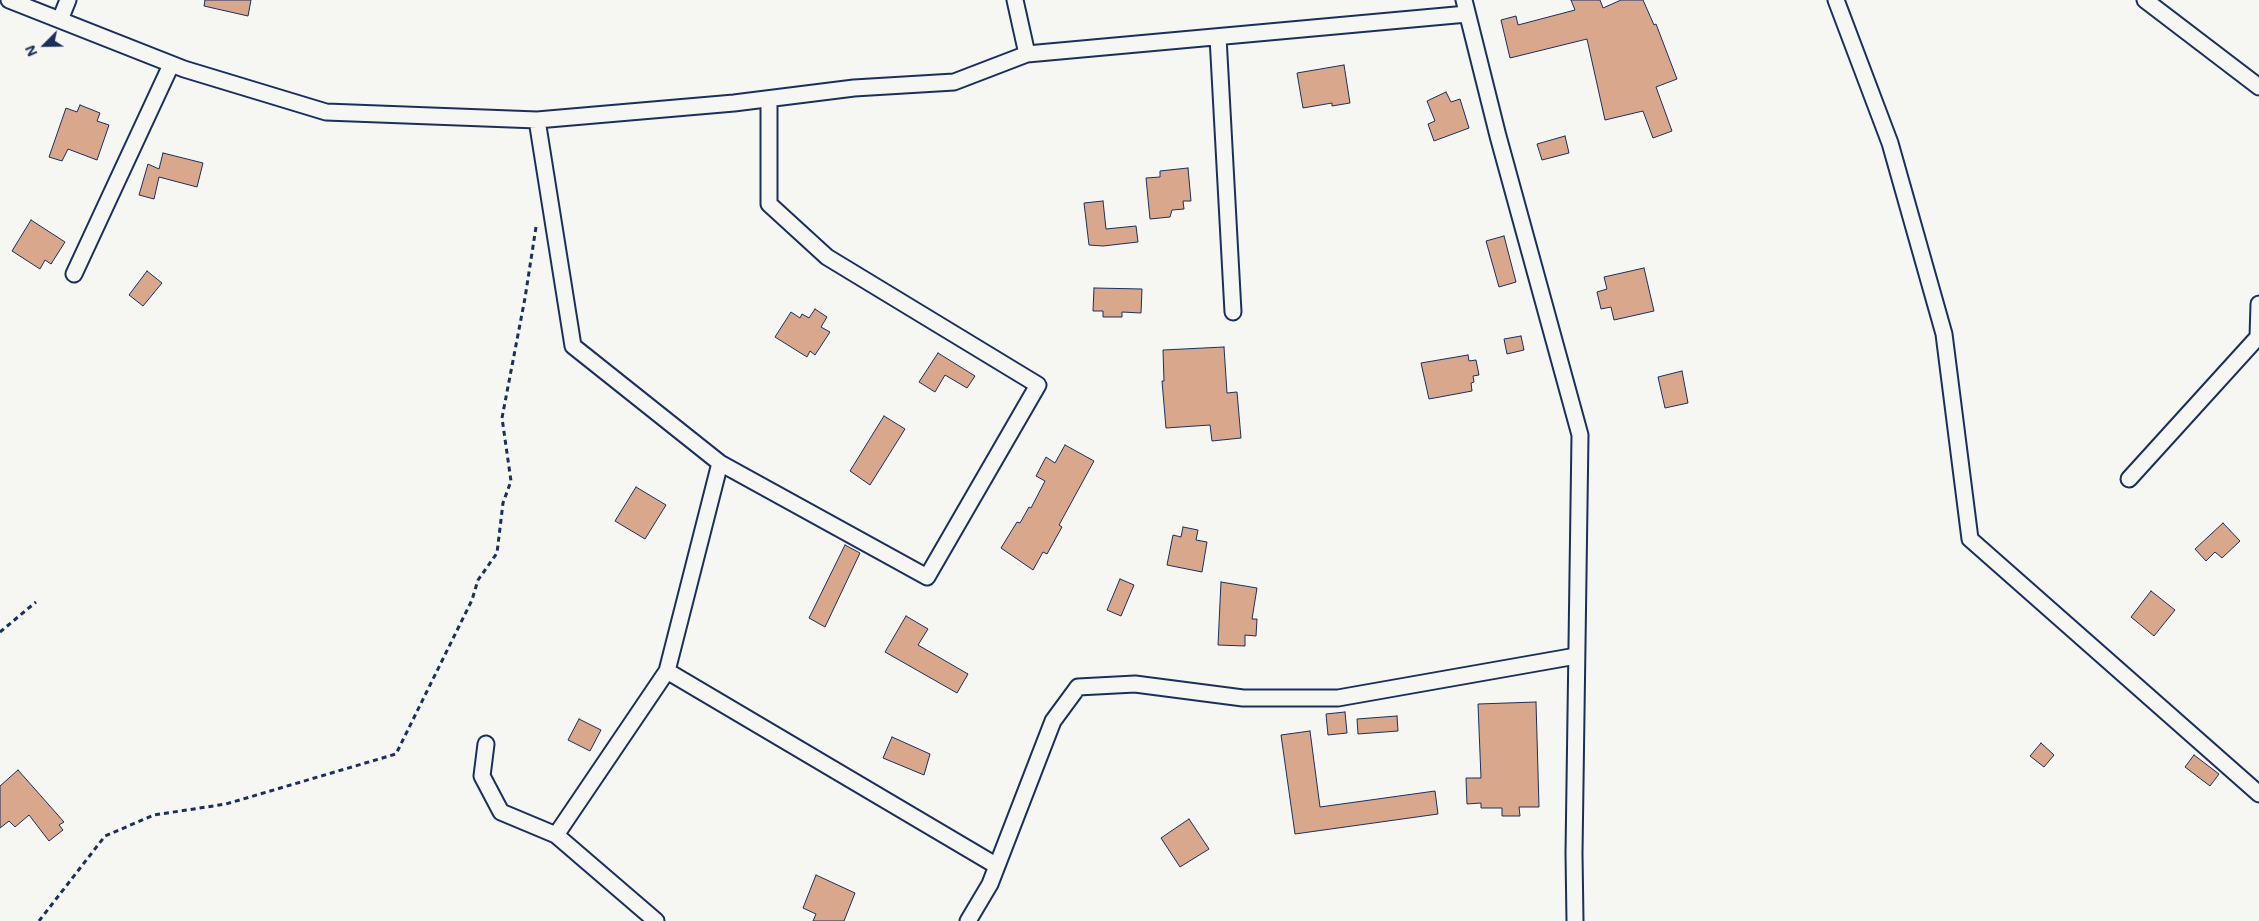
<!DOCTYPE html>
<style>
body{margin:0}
#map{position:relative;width:2259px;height:921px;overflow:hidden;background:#f6f6f2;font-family:Mali,sans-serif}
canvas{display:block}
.north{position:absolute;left:20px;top:20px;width:50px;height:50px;-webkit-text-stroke:4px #f6f6f2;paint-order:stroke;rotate:247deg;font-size:14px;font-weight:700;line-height:20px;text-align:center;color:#1b2f5e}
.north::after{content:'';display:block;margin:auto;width:18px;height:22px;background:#1b2f5e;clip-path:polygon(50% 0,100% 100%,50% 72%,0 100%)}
</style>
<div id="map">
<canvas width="2259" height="921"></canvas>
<div class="north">N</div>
</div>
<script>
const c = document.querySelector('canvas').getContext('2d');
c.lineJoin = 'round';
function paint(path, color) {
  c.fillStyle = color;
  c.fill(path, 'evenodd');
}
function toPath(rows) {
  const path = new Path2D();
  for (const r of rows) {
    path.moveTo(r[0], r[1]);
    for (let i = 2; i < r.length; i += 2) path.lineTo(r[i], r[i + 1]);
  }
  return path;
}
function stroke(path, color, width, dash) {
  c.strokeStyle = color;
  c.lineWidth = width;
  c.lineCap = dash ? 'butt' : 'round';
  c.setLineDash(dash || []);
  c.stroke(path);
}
const building = toPath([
 [205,0,251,0,248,16,204,6,205,0],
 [1571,0,1600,0,1603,8,1621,0,1643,0,1654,25,1656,24,1677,79,1656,87,1672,131,1653,138,1643,111,1605,120,1587,39,1510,58,1501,20,1516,16,1518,25,1575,10,1571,0],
 [1344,65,1350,103,1332,106,1332,103,1303,108,1297,73,1344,65],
 [1446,92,1451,102,1460,99,1469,128,1434,141,1428,124,1435,121,1427,101,1446,92],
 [80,105,100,113,97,121,109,125,97,160,68,149,62,161,49,157,66,108,77,112,80,105],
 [1565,136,1569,153,1542,160,1537,144,1565,136],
 [163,153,203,163,197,187,159,177,154,199,139,195,148,164,159,169,163,153],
 [1188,168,1191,201,1183,201,1184,209,1172,210,1170,217,1150,219,1146,178,1160,177,1160,171,1188,168],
 [1103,201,1106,229,1136,226,1138,242,1103,246,1089,245,1084,203,1103,201],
 [31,220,65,242,51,264,45,260,40,269,12,251,31,220],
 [1504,236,1516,282,1499,287,1486,241,1504,236],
 [1644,268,1654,311,1614,320,1611,307,1601,309,1597,292,1607,289,1604,277,1644,268],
 [147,271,162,283,143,306,129,295,147,271],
 [1094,288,1142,289,1141,313,1122,312,1122,317,1103,317,1103,311,1093,311,1094,288],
 [815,309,827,317,821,327,830,332,815,355,810,351,807,357,775,337,791,312,800,318,802,314,809,318,815,309],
 [1521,336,1524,350,1507,354,1504,339,1521,336],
 [1224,347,1227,393,1237,392,1241,438,1212,441,1210,425,1166,428,1162,381,1164,381,1163,350,1224,347],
 [938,353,975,376,967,388,945,375,935,392,919,382,938,353],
 [1468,355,1469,361,1476,360,1479,375,1473,376,1474,382,1471,383,1472,391,1429,399,1421,363,1468,355],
 [1682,371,1688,403,1665,408,1658,377,1682,371],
 [884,416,905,429,870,485,850,471,884,416],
 [1065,445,1094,461,1059,525,1062,527,1047,554,1043,552,1033,570,1001,548,1017,522,1020,523,1029,507,1031,508,1045,481,1036,476,1046,457,1055,463,1065,445],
 [636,487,666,505,645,539,615,521,636,487],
 [2223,523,2240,541,2222,558,2215,552,2206,561,2195,549,2223,523],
 [1183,527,1198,530,1196,540,1207,542,1202,572,1167,565,1173,535,1181,537,1183,527],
 [845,545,860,553,825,627,809,618,845,545],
 [1120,579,1134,585,1121,616,1107,610,1120,579],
 [1221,582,1257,588,1252,619,1257,619,1256,636,1245,635,1245,646,1218,645,1221,582],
 [2151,591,2175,610,2154,636,2131,617,2151,591],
 [906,616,928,629,918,645,968,674,957,693,885,652,906,616],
 [1536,702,1539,807,1519,807,1520,816,1502,816,1502,808,1481,808,1481,803,1467,804,1466,778,1481,778,1478,704,1536,702],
 [1345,712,1347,733,1328,735,1326,714,1345,712],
 [1397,716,1398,731,1358,734,1357,719,1397,716],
 [579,719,601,730,590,751,568,740,579,719],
 [1310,731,1320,807,1435,791,1438,814,1295,834,1281,735,1310,731],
 [892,737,930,754,924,775,883,758,892,737],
 [2041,743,2054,755,2044,767,2030,756,2041,743],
 [2194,755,2219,774,2210,786,2185,767,2194,755],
 [18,770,64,822,59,825,63,830,49,841,29,815,15,827,9,821,0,828,0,786,18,770],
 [1189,819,1209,849,1180,867,1161,838,1189,819],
 [816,875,855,893,844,921,813,921,816,914,803,908,816,875]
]);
const path = toPath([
 [0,632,36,602],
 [39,921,105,836,154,815,226,804,396,754,472,600,478,580,497,553,503,503,511,481,502,418,525,298,536,227]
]);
const minor = toPath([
 [9,0,184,69,326,112,537,120,734,103,854,88,954,82,1027,54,1467,14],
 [1015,0,1027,54],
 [1464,0,1498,136,1580,435,1574,853,1575,921],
 [1836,0,1890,143,1944,334,1970,539,2259,794],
 [2145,0,2259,87],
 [60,20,68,0],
 [1218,37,1233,312],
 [537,120,573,346,720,463,927,577,1038,385,827,257,769,204,769,99],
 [74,274,171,65],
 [2129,479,2258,337,2259,304],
 [667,671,997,866],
 [486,744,482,776,501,812,556,835,656,921],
 [556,835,667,671,720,463],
 [968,921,990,884,1053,721,1078,687,1135,684,1243,698,1338,698,1576,656]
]);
paint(building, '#d9a78c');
stroke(building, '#1b2f5e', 1);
stroke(minor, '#1b2f5e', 19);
stroke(path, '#1b2f5e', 3, [5, 4]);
stroke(minor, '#f6f6f2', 15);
</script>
